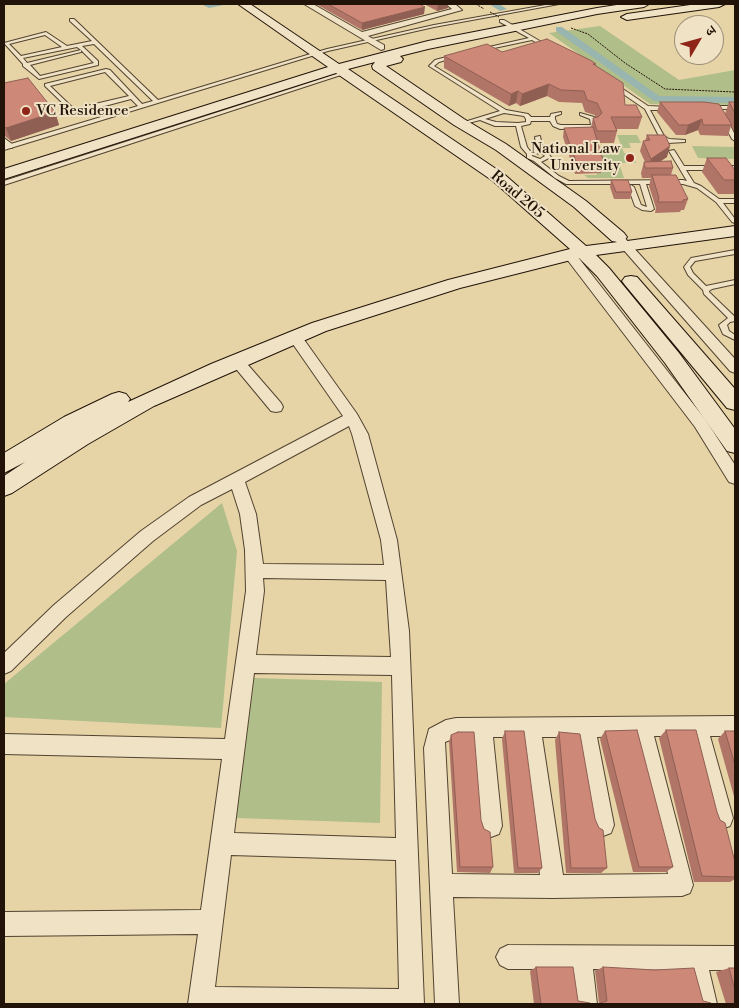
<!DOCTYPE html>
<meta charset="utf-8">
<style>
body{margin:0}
#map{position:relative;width:739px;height:1008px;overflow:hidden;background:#e6d3a6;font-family:"Libre Bodoni","Noto Serif Devanagari",serif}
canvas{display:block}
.frame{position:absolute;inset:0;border:5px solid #211308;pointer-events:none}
.north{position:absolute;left:674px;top:15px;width:50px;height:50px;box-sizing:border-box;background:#efe2c5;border:1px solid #9d8f79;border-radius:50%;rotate:53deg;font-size:14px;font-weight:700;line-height:20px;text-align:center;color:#211308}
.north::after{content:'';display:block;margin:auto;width:18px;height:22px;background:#8f2418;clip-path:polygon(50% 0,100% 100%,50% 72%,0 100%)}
</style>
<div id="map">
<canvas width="739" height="1008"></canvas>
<div class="frame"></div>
<div class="north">उ</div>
</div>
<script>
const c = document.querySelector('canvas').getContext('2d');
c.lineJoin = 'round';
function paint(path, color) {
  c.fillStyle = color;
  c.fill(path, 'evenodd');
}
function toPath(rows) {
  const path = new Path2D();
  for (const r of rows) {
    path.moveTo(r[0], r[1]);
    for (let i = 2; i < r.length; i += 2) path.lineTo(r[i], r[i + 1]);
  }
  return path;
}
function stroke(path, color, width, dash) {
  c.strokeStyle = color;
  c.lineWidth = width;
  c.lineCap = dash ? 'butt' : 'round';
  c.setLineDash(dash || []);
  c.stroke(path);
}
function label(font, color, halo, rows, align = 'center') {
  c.font = font + ' "Libre Bodoni",serif';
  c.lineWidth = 4;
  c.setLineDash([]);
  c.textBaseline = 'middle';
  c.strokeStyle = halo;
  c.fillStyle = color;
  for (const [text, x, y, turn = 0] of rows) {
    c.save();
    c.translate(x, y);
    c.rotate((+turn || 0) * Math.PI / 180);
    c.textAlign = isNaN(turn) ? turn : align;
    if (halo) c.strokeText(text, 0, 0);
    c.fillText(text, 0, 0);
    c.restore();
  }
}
const green = toPath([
 [600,26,679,80,735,70,735,105,650,104,549,33],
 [617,135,637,135,641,143,629,143,631,148,622,148,624,153,633,155,636,163,619,163,624,178,588,178,584,175,597,175,596,173,604,172,592,147,622,148],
 [692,146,735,147,735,159,698,158],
 [222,503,237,551,221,728,4,717,4,684],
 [254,678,382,682,380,823,236,818]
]);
const canal = toPath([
 [201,4,229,4,209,8,201,4],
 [489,4,499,4,507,9,500,11,489,4],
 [556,27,562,27,659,96,735,97,735,103,654,101,556,31,556,27]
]);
const path = toPath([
 [476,4,484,9],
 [571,28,588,34,625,63,665,89,735,92]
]);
const lane = toPath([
 [551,4,559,4,434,27,328,51,4,150,4,146,138,106,131,99,82,112,73,113,45,86,45,84,106,69,110,70,142,104,153,101,94,44,82,46,98,61,98,65,39,79,23,66,23,64,4,43,46,32,67,46,92,41,70,21,70,19,74,19,158,100,327,49,434,25,551,4],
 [45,35,62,47,21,56,9,44,45,35],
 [77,47,81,50,27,63,23,58,77,47],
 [81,50,94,63,40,76,30,65,81,52,81,50],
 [105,72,129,96,74,109,50,86,105,72],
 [500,20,504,20,550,47,546,48,532,40,480,51,480,49,529,38,500,22,500,20],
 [454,55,456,55,456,57,439,62,434,66,506,110,528,114,531,117,550,117,551,114,561,112,561,114,555,116,555,119,557,124,561,125,591,125,590,119,580,115,580,113,594,117,597,126,594,128,560,129,553,126,550,121,531,121,530,124,521,126,527,147,530,151,537,149,535,137,540,136,543,151,547,152,551,157,541,162,559,176,569,181,683,180,687,181,669,151,674,150,684,166,735,166,735,170,686,170,694,183,701,186,719,199,735,199,735,203,723,203,735,219,735,223,732,222,716,202,697,188,683,184,646,184,654,209,651,211,642,210,635,206,628,187,631,185,634,187,641,205,647,207,640,184,566,184,555,178,534,161,527,158,527,154,521,147,516,126,495,126,480,120,461,125,461,123,500,111,429,66,435,60,454,55],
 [504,113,524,116,526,119,526,122,518,123,496,122,485,119,504,113],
 [533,153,543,154,545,156,540,159,532,156,533,153],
 [343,72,347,73,4,185,4,181,343,72],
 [613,85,617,85,648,106,672,107,673,108,670,110,650,110,664,136,669,139,685,140,685,142,668,143,660,138,645,109,613,87,613,85],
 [711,106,735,106,735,109,709,109,708,108,711,106],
 [723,120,728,121,735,135,735,141,732,139,722,121,723,120],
 [735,250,735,254,695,261,690,267,693,273,706,286,735,280,735,284,712,289,709,291,709,292,735,317,735,321,730,322,727,325,729,331,735,335,735,340,723,334,719,325,728,318,704,294,703,290,688,275,684,267,691,258,735,250]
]);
const street = toPath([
 [304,4,313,4,362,32,452,9,446,4,455,4,462,10,368,36,384,45,384,49,381,50,304,4],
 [4,138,12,144,12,148,4,147,4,138],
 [618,233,622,235,735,359,735,373,730,371,614,239,612,237,618,233],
 [570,251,574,252,705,419,735,465,735,484,729,482,695,427,566,258,564,255,566,252,570,251],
 [295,333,300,334,357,414,368,434,397,540,409,631,424,1004,188,1004,198,934,4,936,4,912,201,910,222,759,4,754,4,734,225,739,246,591,245,550,240,514,232,489,201,505,153,541,66,617,11,671,4,674,4,653,54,605,141,531,189,497,343,416,288,337,290,334,295,333],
 [349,426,352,434,381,540,384,565,263,564,256,514,245,482,349,426],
 [263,578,386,580,391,657,256,655,264,591,263,578],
 [254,673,392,675,396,838,234,833,254,673],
 [231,855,396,860,399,989,215,987,231,855],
 [237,356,242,358,281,403,283,407,281,411,276,412,271,411,232,364,230,361,232,358,237,356],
 [735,716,735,736,710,736,733,818,730,826,722,829,714,826,711,818,690,736,654,736,693,885,690,893,682,896,553,898,453,897,459,1004,435,1004,424,748,429,729,446,720,456,718,735,716],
 [634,736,668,874,563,875,542,737,577,737,592,825,595,833,603,836,611,833,614,825,597,737,634,736],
 [493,737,522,737,540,875,452,874,445,742,456,738,473,738,480,826,483,834,491,837,499,834,502,826,493,737],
 [508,945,735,946,735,970,709,970,717,1004,693,1004,685,970,593,969,597,1004,573,1004,568,969,508,969,500,965,496,957,500,949,508,945]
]);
const secondary = toPath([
 [238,4,250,4,339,64,428,41,597,8,623,4,649,4,644,7,597,14,428,49,400,56,403,59,401,62,386,66,464,119,506,144,586,201,624,233,627,237,624,241,620,242,735,226,735,236,596,255,609,268,679,353,735,429,735,453,727,451,665,363,597,276,579,258,460,288,326,331,154,406,88,444,12,493,4,496,4,476,25,462,4,473,4,453,64,417,112,394,119,392,126,394,130,399,128,402,211,364,312,323,448,280,570,249,493,181,336,73,4,179,4,169,328,67,238,4],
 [375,62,372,66,373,69,454,125,496,150,574,207,612,241,618,242,586,246,505,175,348,69,375,62],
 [697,4,725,4,719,7,627,20,621,17,627,14,697,4],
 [631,276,637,277,735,389,735,410,727,408,625,285,622,281,625,277,631,276]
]);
const pathBridge = toPath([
 [490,12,499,17]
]);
const wall = toPath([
 [316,4,419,4,424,14,362,30],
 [424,4,448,4,448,8,437,11],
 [502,52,596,64,595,66,625,105,642,117,638,129,616,129,617,131,614,143,598,143,604,163,601,173,575,174,563,137,564,128,591,127,593,118,595,118,595,115,585,112,582,103,559,102,547,96,520,106,516,103,509,106,444,68,444,56],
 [4,83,55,112,59,125,11,141,6,137,4,134],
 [660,102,725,114,729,102,735,102,735,133,731,126,728,136,700,135,698,130,685,135,676,135,657,112],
 [647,135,667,157,659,162,673,168,671,175,688,199,684,210,681,210,680,212,655,213,656,208,649,186,651,178,642,178,641,173,644,162,645,162,640,151,643,141,645,141],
 [707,158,735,170,735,194,718,194,702,172],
 [611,180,632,192,630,199,614,199,610,187],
 [666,730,717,812,735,862,735,879,730,882,694,882,659,738],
 [505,731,542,868,538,873,514,873,502,739],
 [605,731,673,867,666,872,633,872,600,739],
 [725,731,735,731,735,800,718,739],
 [559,732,595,819,607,868,601,873,566,873,555,740],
 [451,735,481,820,493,867,490,873,457,872,449,742],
 [536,967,578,1001,590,1004,534,1004,530,971],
 [603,967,703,1001,711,1004,596,1004,599,1003,595,971],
 [729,968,735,968,735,1004,726,1004,716,972]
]);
const shadedWall = toPath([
 [438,4,448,4,448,8,437,11],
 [425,7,424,14,362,30,362,23],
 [549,84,547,96,520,106,522,94],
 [518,91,516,103,509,106,511,94],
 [55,112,59,125,11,141,6,128],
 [702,119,698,130,685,135,688,125],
 [670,146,667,157,650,168,648,168,651,159]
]);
const building = toPath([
 [328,4,419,4,425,7,362,23,328,4],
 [547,39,590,60,596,64,593,64,623,83,625,105,636,105,642,117,611,117,617,131,597,131,593,118,598,117,602,113,597,103,587,100,584,91,561,90,549,84,522,94,518,91,511,94,444,56,487,44,502,52,547,39],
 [28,78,55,112,6,128,4,126,4,83,28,78],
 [660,102,704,102,719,104,732,125,703,125,702,119,688,125,679,125,660,102],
 [729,102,735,102,735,113,729,102],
 [593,127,604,163,577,164,564,128,593,127],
 [647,135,665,135,670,146,651,159,643,141,650,140,647,135],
 [707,158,726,158,735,170,735,180,724,180,707,158],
 [671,161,673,168,645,168,644,162,671,161],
 [652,175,676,175,688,199,683,200,683,202,658,202,659,198,652,175],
 [611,180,628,180,632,192,616,192,611,180],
 [637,730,673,867,639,867,605,731,637,730],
 [666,730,696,730,717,812,720,820,725,823,735,862,735,877,702,876,666,730],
 [505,731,524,731,542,868,518,868,505,731],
 [725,731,735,731,735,765,725,731],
 [458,732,474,732,481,820,484,829,490,832,493,867,460,867,451,735,458,732],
 [559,732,580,734,595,819,599,828,603,830,607,868,571,868,559,732],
 [536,967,573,967,578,1001,590,1003,590,1004,541,1004,536,967],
 [603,967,655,970,694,968,703,1001,711,1003,711,1004,600,1004,600,1003,607,1001,603,967],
 [729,968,735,968,735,990,729,968]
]);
const markers = [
 [26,111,5,"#8f2418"],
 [630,158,5,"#8f2418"]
];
const farPoinames = [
 ["VC Residence",36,111],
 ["National Law",620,149,"right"],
 ["University",620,166,"right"]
];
const farStreetnames = [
 ["Road 205",517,195,40]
];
paint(green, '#b0be8a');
paint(canal, '#98b6af');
stroke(lane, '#524330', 2);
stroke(street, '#524330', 2);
stroke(secondary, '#211308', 2);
stroke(path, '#211308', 1, [2, 1]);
paint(lane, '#efe2c5');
paint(street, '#efe2c5');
paint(secondary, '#efe2c5');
stroke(pathBridge, '#211308', 1, [2, 1]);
paint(wall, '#b07567');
paint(shadedWall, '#905f54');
paint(building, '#cd8878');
stroke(building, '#905f54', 1);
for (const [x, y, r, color] of markers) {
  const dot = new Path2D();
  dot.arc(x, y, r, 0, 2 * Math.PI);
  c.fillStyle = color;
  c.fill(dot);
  stroke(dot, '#efe2c5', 2);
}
label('15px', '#211308', '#efe2c5', farPoinames, 'left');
label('15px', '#211308', '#efe2c5', farStreetnames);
</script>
